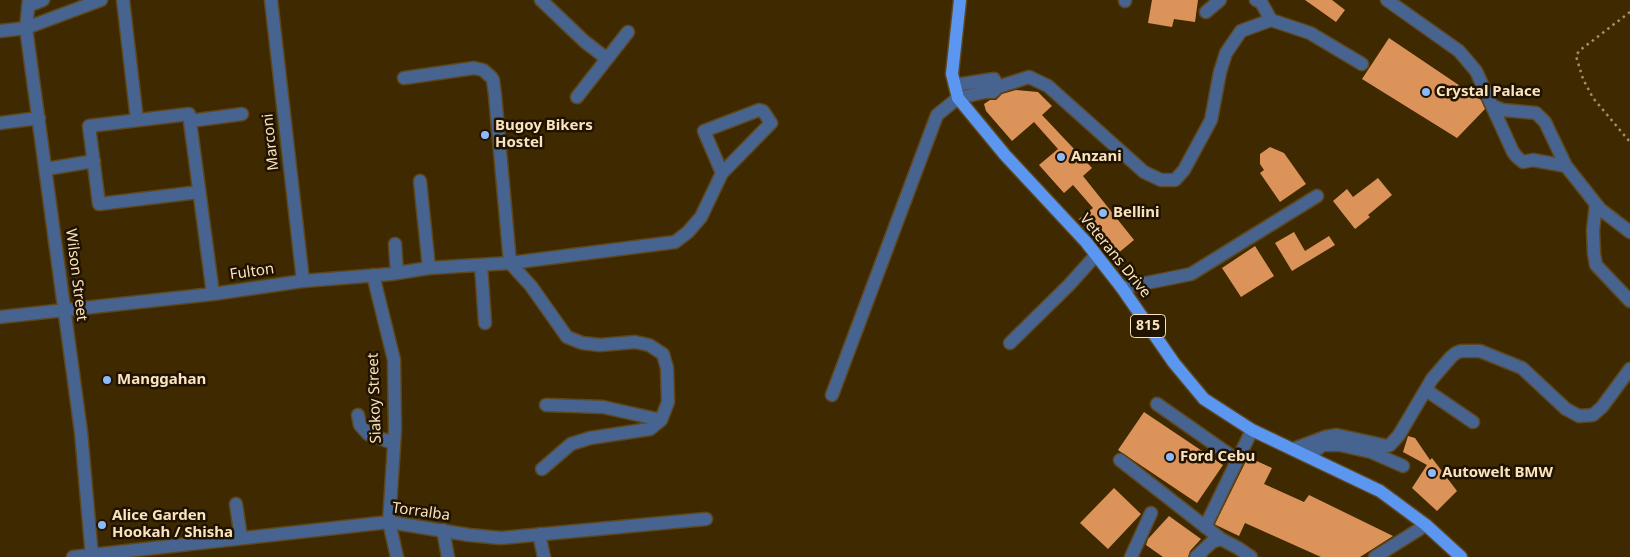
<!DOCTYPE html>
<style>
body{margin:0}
canvas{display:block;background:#3f2900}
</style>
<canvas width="1630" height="557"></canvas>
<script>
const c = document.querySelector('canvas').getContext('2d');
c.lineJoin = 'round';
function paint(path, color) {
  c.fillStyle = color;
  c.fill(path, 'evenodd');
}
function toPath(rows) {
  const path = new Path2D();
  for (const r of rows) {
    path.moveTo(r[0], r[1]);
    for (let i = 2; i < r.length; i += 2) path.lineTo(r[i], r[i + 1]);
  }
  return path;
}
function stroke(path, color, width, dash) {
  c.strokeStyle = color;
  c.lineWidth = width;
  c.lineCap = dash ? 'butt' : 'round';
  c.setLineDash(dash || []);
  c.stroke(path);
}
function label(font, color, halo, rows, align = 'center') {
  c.font = font + ' "Noto Sans",sans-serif';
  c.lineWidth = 5;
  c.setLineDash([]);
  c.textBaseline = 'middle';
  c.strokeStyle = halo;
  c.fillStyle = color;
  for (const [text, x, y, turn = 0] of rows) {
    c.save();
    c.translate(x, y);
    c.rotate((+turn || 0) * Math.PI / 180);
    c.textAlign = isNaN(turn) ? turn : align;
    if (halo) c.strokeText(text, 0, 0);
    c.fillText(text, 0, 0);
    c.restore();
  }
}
const building = toPath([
 [1152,0,1198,0,1195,22,1174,19,1172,27,1148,23],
 [1305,0,1332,0,1345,10,1336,22],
 [1389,38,1481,100,1485,109,1457,138,1362,79],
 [1016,90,1038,92,1052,106,1042,115,1092,168,1083,176,1134,240,1111,259,1079,219,1093,208,1073,185,1064,193,1039,165,1058,149,1034,122,1012,141,986,111,984,104,990,100,996,100,1002,94],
 [1270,147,1284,153,1306,184,1280,202,1260,173,1264,170,1260,164,1260,154],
 [1378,178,1392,195,1368,215,1370,217,1355,229,1333,201,1347,189,1353,197],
 [1294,232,1305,251,1329,236,1335,245,1292,271,1275,243],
 [1255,246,1274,276,1241,297,1222,268],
 [1144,412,1223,465,1197,503,1118,450],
 [1408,436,1415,438,1430,460,1432,458,1457,491,1437,511,1412,488,1427,465,1403,452],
 [1248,457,1272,468,1264,484,1304,502,1309,495,1393,536,1360,557,1321,557,1245,523,1239,536,1216,525,1215,524],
 [1114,488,1141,514,1108,549,1080,523],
 [1169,516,1201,539,1190,551,1188,557,1163,557,1146,545,1148,539]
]);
const path = toPath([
 [1630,12,1579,51,1576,56,1583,79,1593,98,1630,142]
]);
const minor = toPath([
 [29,0,26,28,81,432,92,557],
 [123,0,137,120],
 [271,0,303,281],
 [541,0,584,41,607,59],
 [1125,0,1125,1],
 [1256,0,1261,2,1271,20],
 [1387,0,1459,51,1476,71,1513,152,1517,157,1523,162,1533,160,1566,166],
 [28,6,43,0],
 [1206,12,1220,0],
 [0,31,26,28,101,0],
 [404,78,474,68,483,70,491,77,493,80,495,95,510,263,531,286,567,337,582,343,600,345,635,342,649,345,663,354,667,368,668,402,661,420,650,429,590,438,571,444,542,469],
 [955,85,994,79,998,87],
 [577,97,628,32],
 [1493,106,1503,110,1536,113,1545,122,1566,166,1600,209,1630,232],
 [190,121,242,114],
 [0,123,39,118],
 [46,169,94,161],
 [420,181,429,268],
 [199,192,99,204,89,126,189,114,213,294],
 [1596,204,1593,230,1594,254,1596,265,1630,301],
 [395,244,397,273],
 [481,265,485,323],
 [373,275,394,360,395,430,389,522,397,557],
 [1122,288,1191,274,1317,196],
 [0,317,213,294,303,281,391,274,429,268,510,263,675,242,688,232,701,217,722,173,771,123,763,111,759,110,704,131,722,173],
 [1010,343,1069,285,1096,255],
 [1426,390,1473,422],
 [832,395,937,115,958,98,985,92,993,92,998,87,1029,77,1048,86,1144,172,1161,180,1175,180,1184,170,1211,120,1220,72,1226,53,1241,31,1271,20,1310,33,1362,64],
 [1157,404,1237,460],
 [546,405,603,407,661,420],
 [358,415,360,425,368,434,393,443],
 [1293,449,1325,437,1337,435,1387,446,1390,445,1399,435,1432,379,1451,357,1456,353,1461,351,1480,351,1522,368,1566,409,1579,416,1593,415,1602,407,1630,369],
 [1309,457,1322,445,1340,445,1371,452,1403,466],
 [1120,460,1221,539,1238,548,1251,557],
 [236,504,241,538],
 [1205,527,1252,430],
 [443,530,448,557],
 [539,534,544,557],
 [73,557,389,522,469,535,501,538,706,519],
 [1131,557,1151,513],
 [1196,557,1212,542,1221,539],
 [1375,557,1426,525]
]);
const major = toPath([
 [960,0,952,74,958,98,1005,155,1086,242,1122,288,1174,363,1204,399,1252,430,1380,491,1426,525,1461,557]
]);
const markers = [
 [1426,92,5,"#8cb9fc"],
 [485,135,5,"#8cb9fc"],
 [1061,157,5,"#8cb9fc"],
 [1103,213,5,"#8cb9fc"],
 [107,380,5,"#8cb9fc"],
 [1170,457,5,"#8cb9fc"],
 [1432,473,5,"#8cb9fc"],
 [102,525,5,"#8cb9fc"]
];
const shields = [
 [1148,326,35]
];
const shieldNames = [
 ["815",1148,326]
];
const poiNames = [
 ["Crystal Palace",1436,92],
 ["Bugoy Bikers",495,126],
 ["Hostel",495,143],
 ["Anzani",1071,157],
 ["Bellini",1113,213],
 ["Manggahan",117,380],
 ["Ford Cebu",1180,457],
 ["Autowelt BMW",1442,473],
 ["Alice Garden",112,516],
 ["Hookah / Shisha",112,533]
];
const streetNames = [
 ["Marconi",271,142,-96],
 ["Veterans Drive",1115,256,51],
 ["Fulton",252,272,-8],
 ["Wilson Street",76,275,83],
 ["Siakoy Street",375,398,-92],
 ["Torralba",421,512,8]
];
paint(building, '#dc9359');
stroke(minor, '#5d471f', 15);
stroke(major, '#5d471f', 15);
stroke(path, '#a58e68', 2.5, [2.5, 4]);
stroke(minor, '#46648f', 12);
stroke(major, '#5b97f1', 12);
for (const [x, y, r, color] of markers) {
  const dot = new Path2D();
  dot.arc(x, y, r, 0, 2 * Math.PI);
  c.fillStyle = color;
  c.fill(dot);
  stroke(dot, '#201300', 2);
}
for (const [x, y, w] of shields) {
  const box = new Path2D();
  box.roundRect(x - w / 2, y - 11.5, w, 23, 4);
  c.fillStyle = '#201300';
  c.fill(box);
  stroke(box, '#fbe3bf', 1);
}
label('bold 14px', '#fbe3bf', null, shieldNames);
label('bold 15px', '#fbe3bf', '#201300', poiNames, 'left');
label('15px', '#fbe3bf', '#201300', streetNames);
</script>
